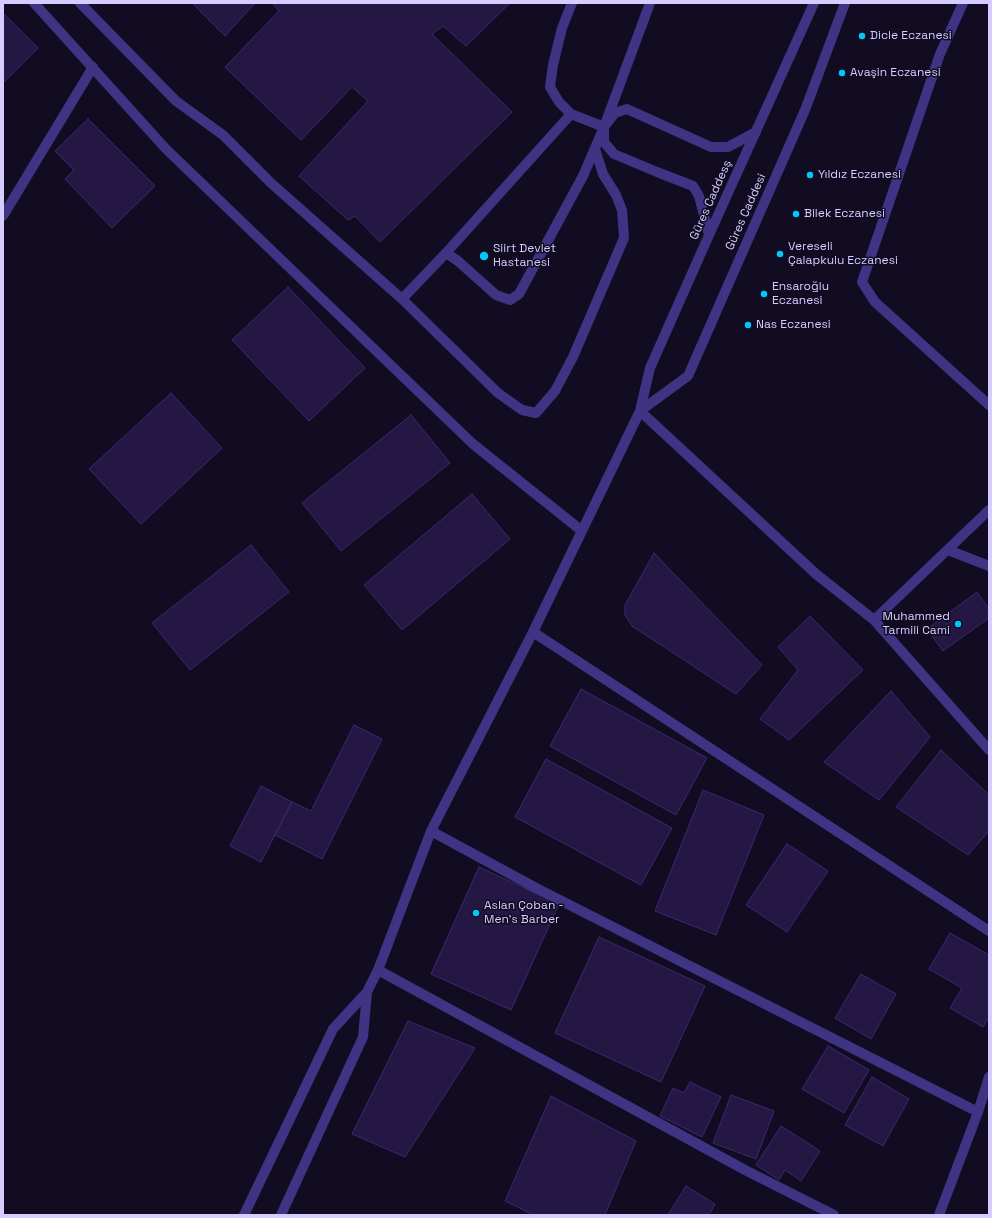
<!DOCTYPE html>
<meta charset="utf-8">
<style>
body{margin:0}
#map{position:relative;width:992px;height:1218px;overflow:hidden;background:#110c21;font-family:"Space Grotesk",sans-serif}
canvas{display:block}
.frame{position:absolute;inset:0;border:4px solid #d6ccff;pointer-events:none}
</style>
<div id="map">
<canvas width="992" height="1218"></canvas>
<div class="frame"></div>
</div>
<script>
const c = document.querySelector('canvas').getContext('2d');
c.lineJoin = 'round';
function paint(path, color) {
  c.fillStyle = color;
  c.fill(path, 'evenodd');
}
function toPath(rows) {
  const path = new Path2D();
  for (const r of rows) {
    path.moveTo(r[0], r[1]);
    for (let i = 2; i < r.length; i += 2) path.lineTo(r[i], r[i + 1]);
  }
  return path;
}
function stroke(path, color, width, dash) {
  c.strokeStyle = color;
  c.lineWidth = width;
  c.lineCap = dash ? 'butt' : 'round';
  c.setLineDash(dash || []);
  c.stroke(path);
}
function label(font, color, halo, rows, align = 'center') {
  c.font = font + ' "Space Grotesk",sans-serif';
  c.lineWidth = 3;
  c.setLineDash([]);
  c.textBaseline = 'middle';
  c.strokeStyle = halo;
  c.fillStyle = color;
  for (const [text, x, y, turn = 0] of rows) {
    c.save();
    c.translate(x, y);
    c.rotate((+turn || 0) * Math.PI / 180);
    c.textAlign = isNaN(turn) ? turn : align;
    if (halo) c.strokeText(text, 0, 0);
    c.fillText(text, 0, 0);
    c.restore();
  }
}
const building = toPath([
 [192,3,255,3,225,36,192,3],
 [272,3,510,3,466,46,443,26,432,34,512,112,380,242,355,216,348,220,299,176,368,101,352,87,301,140,225,67,279,11,272,3],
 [3,13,38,48,3,83,3,13],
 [88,119,155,186,112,228,65,179,74,170,55,151,88,119],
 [288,287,365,368,309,421,232,340,288,287],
 [171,393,222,448,141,524,89,469,171,393],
 [411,415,450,463,341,551,302,503,411,415],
 [472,494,510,539,402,630,364,585,472,494],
 [251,545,289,592,190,670,152,623,251,545],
 [654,553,762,665,736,694,632,626,625,615,625,605,654,553],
 [977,592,989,609,989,618,943,651,927,629,977,592],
 [810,616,863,670,789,740,760,719,798,670,778,647,810,616],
 [581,689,707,758,676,815,550,746,581,689],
 [891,691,930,737,879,800,824,762,891,691],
 [354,725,382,739,322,859,275,835,292,802,311,811,354,725],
 [941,750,989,795,989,831,968,855,896,807,941,750],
 [546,759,672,828,641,885,515,817,546,759],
 [261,786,292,802,261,862,230,846,261,786],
 [703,790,764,815,716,935,655,911,703,790],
 [787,844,828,871,787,932,746,905,787,844],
 [479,867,559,904,511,1010,431,974,479,867],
 [950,933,989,955,989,1017,983,1027,950,1008,962,988,929,969,950,933],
 [599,937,705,986,661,1082,555,1033,599,937],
 [861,974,896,994,871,1039,835,1018,861,974],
 [408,1021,475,1048,405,1157,352,1134,408,1021],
 [828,1046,869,1070,844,1113,802,1089,828,1046],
 [872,1077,909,1099,883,1146,845,1125,872,1077],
 [690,1082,721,1097,702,1137,660,1116,673,1088,684,1093,690,1082],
 [731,1095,774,1111,756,1159,713,1143,731,1095],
 [551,1096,636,1141,605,1215,534,1215,505,1201,551,1096],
 [781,1126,820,1151,801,1181,785,1170,779,1180,756,1165,781,1126],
 [686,1186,715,1204,709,1215,668,1215,686,1186]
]);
const minor = toPath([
 [34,3,166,149,473,444,582,531],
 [80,3,176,101,223,135,271,183,402,299,498,393,522,410,536,413,555,391,573,357,624,238,622,210,616,195,603,174,595,149],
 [572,3,562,28,553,65,550,87,559,102,571,114,604,127],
 [963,3,940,54,862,282,875,302,989,405],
 [3,216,93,67],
 [709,235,699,196,693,186,657,172,614,154,604,142,604,127,615,113,627,109,711,147,728,147,756,132],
 [446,253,458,261,496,295,510,300,519,294,583,176,604,127,650,3],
 [402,299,446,253,571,114],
 [640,411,816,574,874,620,989,750],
 [640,411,688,376,805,110,845,3],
 [948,550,989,566],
 [874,620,989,510],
 [533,632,989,931],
 [431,831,538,889,978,1112],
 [378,970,745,1170,834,1215],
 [244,1215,333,1029,367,992,378,970,431,831,533,632,640,411,650,368,709,235,814,3],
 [281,1215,363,1037,367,992],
 [939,1215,978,1112,989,1077]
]);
const markers = [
 [862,36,4,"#00c8f7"],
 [842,73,4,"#00c8f7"],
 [810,175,4,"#00c8f7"],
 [796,214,4,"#00c8f7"],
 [780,254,4,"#00c8f7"],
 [484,256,5,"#00c8f7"],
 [764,294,4,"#00c8f7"],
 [748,325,4,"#00c8f7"],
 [958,624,4,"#00c8f7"],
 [476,913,4,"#00c8f7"]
];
const poiNames = [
 ["Dicle Eczanesi",870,36],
 ["Avaşin Eczanesi",850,73],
 ["Yıldız Eczanesi",818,175],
 ["Bilek Eczanesi",804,214],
 ["Vereseli",788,247],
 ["Çalapkulu Eczanesi",788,261],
 ["Siirt Devlet",493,249],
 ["Hastanesi",493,263],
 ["Ensaroğlu",772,287],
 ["Eczanesi",772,301],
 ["Nas Eczanesi",756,325],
 ["Muhammed",950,617,"right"],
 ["Tarmili Cami",950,631,"right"],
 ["Aslan Çoban -",484,906],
 ["Men's Barber",484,920]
];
const streetNames = [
 ["Güres Caddesş",711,200,-66],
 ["Güres Caddesi",746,212,-66]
];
paint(building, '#241743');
stroke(building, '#3c2870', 1);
stroke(minor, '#3e3483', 10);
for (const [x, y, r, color] of markers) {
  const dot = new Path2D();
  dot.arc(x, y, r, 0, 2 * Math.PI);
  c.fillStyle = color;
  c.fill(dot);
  stroke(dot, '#110c21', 1.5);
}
label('12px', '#d6ccff', '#110c21', poiNames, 'left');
label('12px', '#d6ccff', '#110c21', streetNames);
</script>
